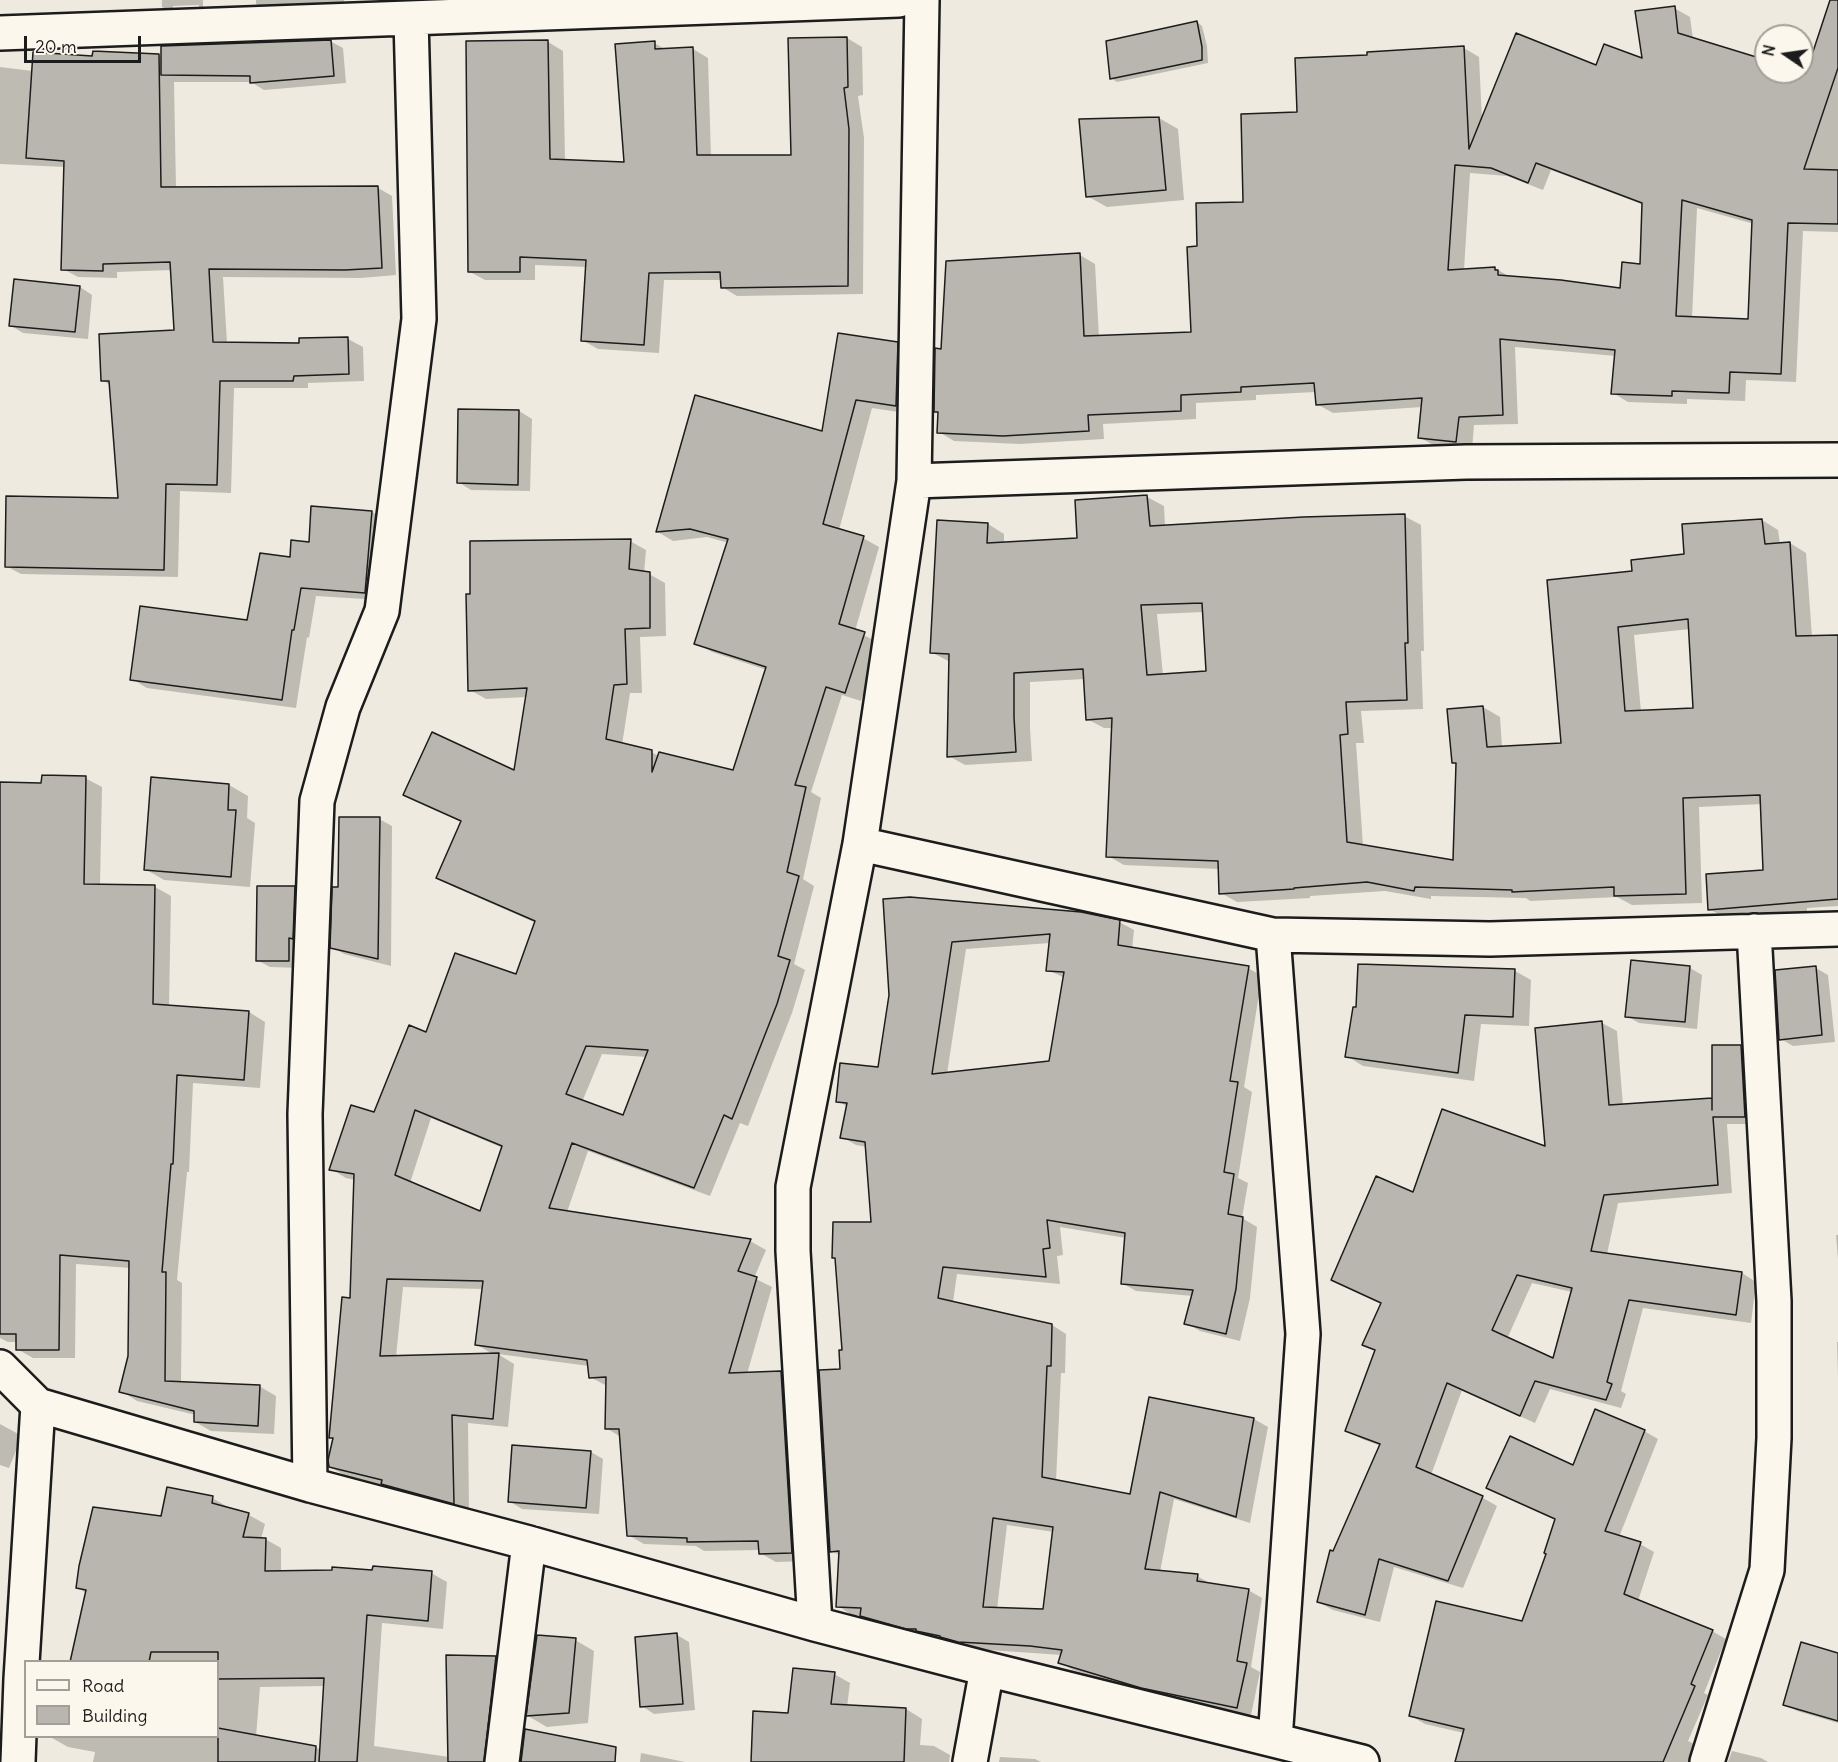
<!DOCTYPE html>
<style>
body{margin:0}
#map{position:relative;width:1838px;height:1762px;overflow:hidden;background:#eeeadf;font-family:Delius,sans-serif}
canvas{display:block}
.legend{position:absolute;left:24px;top:1660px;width:195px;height:78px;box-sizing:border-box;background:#fbf7ec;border:2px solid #a29f99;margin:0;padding:8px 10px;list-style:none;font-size:18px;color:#1c1c1c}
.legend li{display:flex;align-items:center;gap:12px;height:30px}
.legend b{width:30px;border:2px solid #a29f99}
.north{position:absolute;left:1754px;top:24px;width:60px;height:60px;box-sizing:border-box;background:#fbf7ec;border:2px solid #a29f99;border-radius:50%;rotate:283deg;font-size:16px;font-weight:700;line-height:24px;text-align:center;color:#1c1c1c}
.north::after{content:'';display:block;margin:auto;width:21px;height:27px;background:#1c1c1c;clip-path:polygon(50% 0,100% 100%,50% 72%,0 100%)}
.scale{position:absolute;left:24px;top:36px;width:117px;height:27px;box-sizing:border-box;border:3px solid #1c1c1c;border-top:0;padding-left:8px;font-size:18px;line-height:21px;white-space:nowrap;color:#1c1c1c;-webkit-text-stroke:4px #fbf7ec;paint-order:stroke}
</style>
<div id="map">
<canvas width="1838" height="1762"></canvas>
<ul class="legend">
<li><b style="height:8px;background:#fbf7ec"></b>Road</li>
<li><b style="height:16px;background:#b9b6af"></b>Building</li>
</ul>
<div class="north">N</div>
<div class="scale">20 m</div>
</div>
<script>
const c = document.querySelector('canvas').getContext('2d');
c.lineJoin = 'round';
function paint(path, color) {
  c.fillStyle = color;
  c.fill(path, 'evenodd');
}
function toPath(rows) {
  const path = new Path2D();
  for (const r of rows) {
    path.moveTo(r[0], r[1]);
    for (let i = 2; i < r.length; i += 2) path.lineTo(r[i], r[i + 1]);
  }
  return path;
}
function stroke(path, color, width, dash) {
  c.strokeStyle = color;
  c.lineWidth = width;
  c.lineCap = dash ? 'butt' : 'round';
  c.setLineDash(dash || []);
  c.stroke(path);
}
const shadow = toPath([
 [162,0,203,0,203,14,175,15,162,7],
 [199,5,199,8,173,9,173,6],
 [256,0,344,0,345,12,274,15,256,4],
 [1832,0,1838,0,1838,232,1803,231,1796,382,1746,380,1745,401,1687,399,1687,404,1628,402,1613,393,1616,356,1515,347,1518,424,1474,425,1472,450,1435,446,1419,437,1422,407,1333,413,1317,404,1316,392,1256,395,1256,400,1196,403,1196,419,1103,424,1104,439,1020,444,954,441,939,432,940,413,935,411,943,350,1080,255,1095,264,1099,337,1192,333,1199,247,1245,203,1299,114,1369,57,1464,48,1479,57,1482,120,1597,67,1643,60,1674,8,1690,17,1693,39,1766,62,1766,72,1798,72,1807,75],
 [1551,170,1644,205,1641,266,1621,290,1510,277,1495,268,1464,270,1470,173,1507,176,1543,190],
 [1697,208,1754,224,1749,321,1692,318],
 [1197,22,1202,26,1207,46,1208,63,1117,82,1111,78],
 [847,38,862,47,863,95,858,96,864,138,863,294,737,296,722,287,722,280,664,280,659,353,598,349,582,340,587,267,535,265,535,280,485,280,470,272,467,43,548,42,563,51,565,161,625,164,654,43,667,50,693,49,708,58,711,157,792,156,790,40],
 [330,41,343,48,346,83,264,90,251,82,174,82,176,188,378,188,392,196,396,275,361,278,223,277,227,343,300,344,348,339,363,347,364,381,308,383,308,388,234,388,231,493,180,491,178,577,21,574,6,566,120,500,110,385,102,380,175,332,172,270,117,272,117,278,78,277,63,269,65,167,0,164,0,67,33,71,94,57,159,56,162,58],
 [1159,118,1178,129,1184,200,1107,207,1087,196],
 [80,287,92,295,88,339,23,333,10,325],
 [897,343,913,352,912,414,872,408,839,530,863,538,879,547,855,631,880,643,861,701,842,695,811,792,821,798,803,879,814,886,794,964,805,970,792,1013,748,1126,740,1123,710,1196,588,1151,567,1212,750,1241,766,1250,754,1278,772,1287,747,1374,781,1372,797,1382,807,1561,776,1562,760,1553,760,1550,704,1551,696,1546,644,1544,628,1535,621,1437,606,1428,607,1386,590,1377,589,1366,498,1354,514,1364,508,1427,468,1423,469,1511,399,1493,385,1485,346,1476,330,1467,335,1439,331,1437,352,1299,355,1180,346,1178,331,1169,375,1114,427,1034,517,976,536,923,454,887,438,878,462,822,405,794,516,772,527,697,486,699,470,690,630,541,646,550,644,573,649,574,665,583,666,636,640,637,642,693,630,693,622,745,651,752,659,756,734,771,767,670,712,652,696,643,729,543,707,537,673,541,658,532,823,433],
 [602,1054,647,1057,624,1117,582,1102],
 [431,1118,503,1148,481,1213,410,1183],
 [403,1287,484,1289,476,1344,494,1355,396,1357],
 [519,411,532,419,530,491,471,490,458,482],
 [1147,497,1164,506,1165,526,1404,516,1421,525,1424,651,1421,651,1423,709,1361,711,1364,743,1356,743,1363,846,1454,862,1457,765,1453,762,1449,711,1483,707,1500,717,1502,747,1562,744,1634,573,1685,555,1762,520,1778,530,1780,544,1790,543,1806,553,1812,637,1838,636,1838,906,1807,908,1807,912,1726,918,1709,909,1764,871,1762,804,1699,807,1702,903,1632,905,1617,897,1530,901,1526,898,1431,896,1431,899,1385,891,1310,896,1310,898,1237,902,1221,893,1220,869,1124,865,1108,856,1113,728,1104,728,1087,719,1085,679,1030,682,1030,728,1032,761,965,765,949,756,950,662,931,652,939,522,988,524,1004,534,1004,544,1078,540],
 [1204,612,1207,673,1163,675,1157,614],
 [1690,629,1695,709,1641,712,1634,635],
 [313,508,372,512,387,521,380,600,316,596,309,638,307,637,296,708,147,688,132,679,248,622,291,559,310,543],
 [85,778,102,787,100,886,155,887,171,896,169,1006,249,1012,265,1022,260,1088,193,1083,189,1172,187,1172,177,1280,182,1283,181,1383,259,1386,276,1396,274,1434,211,1431,195,1422,196,1415,137,1401,121,1391,129,1356,130,1268,76,1264,75,1358,33,1358,17,1349,17,1342,8,1342,0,1338,0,783,43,784],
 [152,779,229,785,248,796,247,818,255,823,250,887,164,880,145,869],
 [379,819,392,826,391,966,344,954,332,947,340,888],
 [295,888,307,895,301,968,270,967,257,960],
 [884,901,1119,922,1134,930,1132,949,1248,968,1262,976,1244,1087,1252,1092,1238,1178,1248,1183,1242,1218,1257,1227,1250,1298,1240,1341,1200,1331,1186,1323,1193,1296,1136,1291,1122,1283,1126,1238,1060,1227,1063,1255,1057,1256,1060,1284,957,1274,953,1302,1052,1325,1066,1334,1065,1373,1061,1373,1056,1481,1131,1496,1254,1419,1268,1427,1250,1523,1174,1499,1160,1572,1197,1576,1211,1584,1248,1590,1262,1598,1251,1667,1260,1672,1251,1715,1157,1695,1073,1670,1059,1662,1062,1655,974,1649,876,1624,862,1615,852,1615,838,1606,841,1556,831,1551,842,1370,843,1351,873,1223,867,1147,856,1145,842,1137,848,1107,838,1101,879,1068,891,996],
 [1050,943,1048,970,1065,978,1051,1063,947,1074,966,949],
 [1007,1525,1054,1532,1045,1611,997,1609],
 [1632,962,1690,968,1702,975,1697,1029,1639,1023,1627,1016],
 [1816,968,1828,975,1835,1042,1793,1046,1781,1039],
 [1515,971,1531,980,1529,1026,1481,1024,1474,1081,1363,1066,1347,1056],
 [1602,1023,1617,1031,1623,1106,1711,1100,1741,1047,1756,1055,1760,1124,1727,1124,1732,1193,1618,1203,1607,1254,1742,1273,1756,1282,1751,1323,1643,1308,1621,1391,1626,1394,1621,1408,1550,1389,1535,1423,1462,1390,1431,1475,1483,1498,1497,1506,1463,1588,1394,1567,1380,1622,1333,1610,1318,1602,1334,1553,1381,1446,1362,1439,1347,1431,1376,1351,1364,1344,1382,1304,1347,1288,1414,1194,1546,1148],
 [1532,1283,1572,1292,1554,1360,1507,1339],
 [1836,1235,1838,1235,1838,1259],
 [1837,1342,1838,1342,1838,1378],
 [0,1424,22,1436,9,1468,0,1465],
 [1644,1431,1658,1439,1619,1537,1640,1544,1654,1552,1638,1601,1712,1631,1726,1639,1704,1693,1708,1695,1688,1741,1707,1750,1704,1762,1457,1762,1464,1733,1425,1724,1411,1716,1523,1623,1548,1554,1556,1520,1502,1495,1574,1467],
 [591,1452,603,1459,599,1514,522,1509,509,1501],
 [212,1498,228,1507,228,1509,249,1515,265,1524,261,1539,265,1539,281,1548,281,1572,431,1573,447,1582,443,1629,382,1623,374,1746,449,1757,496,1658,511,1667,500,1762,93,1762,95,1752,68,1747,52,1738,52,1736,218,1736,218,1662,71,1662,86,1593,78,1588,162,1518],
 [325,1686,321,1749,256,1737,260,1687],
 [677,1635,689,1642,695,1710,654,1714,642,1706],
 [575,1640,594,1651,588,1723,547,1727,528,1716],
 [1838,1655,1838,1723,1797,1711,1785,1704],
 [834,1674,850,1683,847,1707,906,1709,922,1719,920,1745,934,1746,950,1755,949,1762,752,1762,789,1714],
 [1732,1751,1761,1758,1768,1762,1728,1762],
 [641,1753,685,1762,640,1762],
 [1000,1757,1035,1759,1041,1762,999,1762]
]);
const building = toPath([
 [1830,0,1838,0,1838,68,1804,169,1838,170,1838,224,1788,223,1781,374,1730,372,1729,393,1672,391,1672,396,1611,394,1615,350,1500,339,1503,415,1459,417,1456,442,1418,438,1422,398,1316,405,1314,383,1241,387,1241,392,1181,395,1181,411,1088,415,1089,431,1003,436,937,433,938,412,934,412,935,348,941,349,946,261,1080,253,1084,336,1191,332,1187,247,1197,246,1196,203,1243,202,1241,114,1297,112,1295,58,1367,55,1367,52,1464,46,1469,149,1516,33,1596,65,1604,44,1642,58,1635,11,1675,6,1678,33,1766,60,1766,72,1806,73,1830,0],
 [1536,163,1642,203,1640,264,1622,262,1620,288,1561,280,1498,275,1498,270,1495,270,1495,267,1448,270,1455,165,1491,168,1528,183,1536,163],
 [1682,200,1752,220,1748,319,1676,316,1682,200],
 [1197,21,1202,47,1202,60,1110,79,1106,41,1197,21],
 [847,37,848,87,844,88,849,129,848,286,721,288,720,272,649,273,644,345,581,341,586,260,520,257,520,272,468,272,466,41,548,40,550,159,624,162,615,44,655,41,655,49,693,47,697,155,791,155,788,38,847,37],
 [331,40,334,76,250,83,250,76,161,75,161,46,331,40],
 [93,51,159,54,161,187,378,186,382,268,345,270,209,269,213,342,299,343,299,338,348,337,349,374,294,376,293,381,220,381,217,485,166,484,164,570,5,567,6,496,118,498,109,381,101,381,99,334,174,330,170,262,103,264,103,271,61,270,64,161,26,158,33,52,92,56,93,51],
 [1159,117,1166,190,1086,197,1079,119,1159,117],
 [14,279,80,286,75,332,9,326,14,279],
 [838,333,898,342,896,406,856,400,823,524,864,536,839,624,865,632,845,693,826,687,795,785,806,787,787,872,799,876,778,956,790,960,777,1004,732,1119,724,1115,694,1188,572,1143,549,1208,751,1239,738,1271,757,1277,729,1373,781,1371,792,1553,759,1554,758,1541,687,1542,687,1538,627,1536,619,1429,605,1429,606,1377,589,1378,587,1360,475,1345,483,1281,387,1279,380,1356,499,1353,493,1419,452,1415,454,1504,381,1484,382,1480,329,1467,328,1460,333,1438,329,1438,342,1297,350,1298,354,1174,329,1170,351,1105,374,1112,409,1025,426,1032,455,953,516,974,535,921,436,878,461,821,403,795,432,732,514,770,527,688,468,691,466,594,470,594,470,541,631,539,629,569,650,572,650,628,625,629,627,684,614,685,606,739,652,750,652,772,659,752,733,770,766,667,694,644,728,539,690,529,656,532,695,395,822,431,838,333],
 [586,1046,648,1050,623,1115,566,1094,586,1046],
 [415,1110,502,1146,480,1211,395,1175,415,1110],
 [458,409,519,410,518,485,457,483,458,409],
 [1147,495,1150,526,1303,517,1405,514,1408,643,1405,643,1407,700,1346,702,1348,734,1340,735,1347,842,1453,860,1456,763,1452,763,1447,709,1483,706,1487,747,1561,743,1547,580,1632,571,1631,560,1684,554,1682,524,1762,519,1765,544,1790,542,1796,636,1838,635,1838,899,1708,910,1706,874,1763,870,1760,795,1683,798,1686,894,1614,896,1614,887,1512,892,1512,890,1415,887,1414,891,1367,882,1294,888,1294,889,1219,894,1218,861,1106,857,1112,718,1086,720,1083,669,1014,673,1014,717,1016,752,947,757,949,654,930,653,937,520,988,523,987,543,1077,538,1075,500,1147,495],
 [1202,603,1206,671,1147,675,1141,605,1202,603],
 [1688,619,1693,708,1625,711,1618,627,1688,619],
 [311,506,372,511,365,593,301,588,294,630,292,630,282,700,130,680,140,606,247,620,260,553,290,557,291,540,309,542,311,506],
 [42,775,86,776,84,884,155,885,153,1004,249,1011,244,1080,177,1075,173,1164,171,1164,162,1272,166,1272,165,1381,260,1385,258,1426,194,1422,194,1411,119,1392,128,1356,129,1261,60,1255,59,1350,16,1350,16,1334,0,1334,0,782,41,783,42,775],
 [151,777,229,784,228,810,236,810,231,877,144,870,151,777],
 [339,817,380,817,378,959,330,948,332,887,338,887,339,817],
 [257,886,295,886,293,939,289,938,289,961,256,961,257,886],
 [910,897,1081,912,1120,920,1118,945,1249,966,1230,1081,1238,1082,1224,1172,1234,1174,1228,1214,1243,1217,1236,1289,1226,1334,1184,1324,1193,1290,1121,1284,1125,1233,1047,1220,1050,1248,1043,1249,1046,1277,943,1267,938,1298,1052,1324,1051,1366,1047,1366,1042,1477,1130,1494,1149,1397,1254,1418,1236,1517,1160,1492,1145,1569,1198,1574,1197,1581,1249,1589,1237,1661,1247,1663,1237,1708,1141,1688,1058,1663,1062,1650,1030,1646,958,1642,940,1637,940,1636,916,1631,916,1629,906,1629,860,1616,861,1608,836,1607,839,1551,830,1552,819,1370,840,1369,839,1350,842,1350,835,1258,832,1258,833,1222,871,1222,865,1142,840,1138,847,1103,836,1102,840,1063,878,1067,889,995,883,899,910,897],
 [1050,934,1046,971,1064,972,1049,1061,932,1074,952,942,1050,934],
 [993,1518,1053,1527,1043,1609,983,1607,993,1518],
 [1631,960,1690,966,1685,1022,1625,1017,1631,960],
 [1358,964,1515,969,1513,1017,1465,1015,1458,1073,1345,1057,1353,1007,1356,1007,1358,964],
 [1816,966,1822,1035,1779,1040,1775,970,1816,966],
 [1602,1021,1609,1105,1712,1098,1712,1110,1712,1045,1741,1045,1745,1117,1713,1117,1718,1185,1604,1195,1591,1251,1742,1272,1736,1315,1629,1300,1607,1382,1612,1384,1606,1400,1535,1381,1520,1416,1447,1383,1416,1467,1483,1496,1448,1581,1379,1559,1365,1615,1317,1602,1330,1550,1333,1551,1380,1444,1345,1431,1375,1350,1362,1345,1381,1303,1331,1280,1376,1176,1413,1192,1442,1109,1545,1146,1535,1028,1602,1021],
 [1517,1275,1572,1288,1553,1358,1492,1330,1517,1275],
 [1595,1409,1645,1430,1605,1531,1641,1542,1624,1594,1713,1630,1691,1684,1695,1686,1663,1762,1455,1762,1464,1729,1409,1716,1436,1601,1522,1621,1546,1554,1544,1553,1555,1519,1486,1488,1510,1436,1573,1465,1595,1409],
 [512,1445,591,1451,586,1508,508,1502,512,1445],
 [167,1487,213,1496,212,1503,249,1513,243,1537,266,1538,265,1571,332,1570,332,1567,372,1570,373,1566,432,1571,428,1621,367,1615,357,1762,319,1762,324,1678,218,1679,218,1652,151,1652,149,1662,70,1662,86,1590,76,1588,79,1566,93,1507,161,1516,167,1487],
 [677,1633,683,1704,640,1707,635,1637,677,1633],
 [537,1635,576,1638,569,1713,526,1716,537,1635],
 [1801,1642,1838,1653,1838,1721,1783,1705,1801,1642],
 [446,1655,496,1656,484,1762,448,1762,446,1655],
 [793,1668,835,1672,831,1704,906,1708,904,1762,751,1762,753,1711,788,1713,793,1668],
 [218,1728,316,1746,315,1762,218,1762,218,1728],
 [525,1729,616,1747,615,1762,521,1762,525,1729]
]);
const street = toPath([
 [0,33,899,0],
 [914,481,1466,462,1838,460],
 [860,844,1273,935,1490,939,1838,929],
 [1273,935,1303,1334,1275,1740],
 [0,1367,38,1405,310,1485,529,1543,815,1624,987,1669,1362,1762],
 [310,1485,305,1114,317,801,343,707,382,611,419,319,411,19],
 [815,1624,793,1251,793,1187,860,844,914,481,922,0],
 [18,1762,21,1679,38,1405],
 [502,1762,529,1543],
 [970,1762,987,1669],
 [1707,1762,1767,1570,1774,1438,1774,1301,1754,931]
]);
paint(shadow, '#0003');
paint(building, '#b9b6af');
stroke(building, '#1c1c1c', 1.5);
stroke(street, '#1c1c1c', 38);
stroke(street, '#fbf7ec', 33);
</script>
